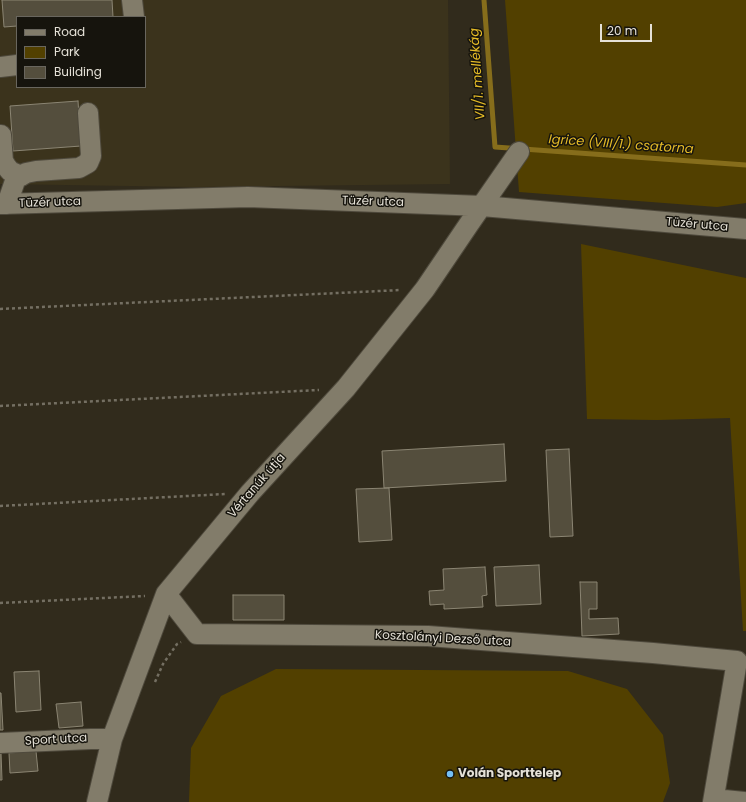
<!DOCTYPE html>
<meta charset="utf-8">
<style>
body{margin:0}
#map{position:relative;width:746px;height:802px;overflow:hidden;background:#312b1c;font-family:Poppins,sans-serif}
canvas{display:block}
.legend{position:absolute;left:16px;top:16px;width:130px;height:72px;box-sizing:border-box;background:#16140d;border:1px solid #69665e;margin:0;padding:5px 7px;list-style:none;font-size:12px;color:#e5e1d7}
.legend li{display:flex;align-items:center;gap:8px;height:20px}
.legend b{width:20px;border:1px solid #69665e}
.scale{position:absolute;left:600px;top:24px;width:52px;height:18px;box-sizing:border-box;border:2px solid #e5e1d7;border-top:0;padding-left:5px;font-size:12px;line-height:14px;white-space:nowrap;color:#e5e1d7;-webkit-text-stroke:3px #16140d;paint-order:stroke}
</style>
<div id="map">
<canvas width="746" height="802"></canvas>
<ul class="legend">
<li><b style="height:5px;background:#827c6a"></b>Road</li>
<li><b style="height:11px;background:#524000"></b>Park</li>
<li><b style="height:11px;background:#544e3d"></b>Building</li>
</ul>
<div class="scale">20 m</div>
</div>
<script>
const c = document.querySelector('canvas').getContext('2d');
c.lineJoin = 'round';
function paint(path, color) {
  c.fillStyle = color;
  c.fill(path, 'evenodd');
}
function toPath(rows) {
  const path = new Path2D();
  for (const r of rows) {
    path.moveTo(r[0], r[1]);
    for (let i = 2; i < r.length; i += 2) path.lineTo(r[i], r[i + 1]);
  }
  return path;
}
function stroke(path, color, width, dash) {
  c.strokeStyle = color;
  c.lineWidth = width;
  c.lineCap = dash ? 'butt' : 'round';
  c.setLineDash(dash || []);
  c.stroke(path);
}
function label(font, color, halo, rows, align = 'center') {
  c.font = font + ' Poppins,sans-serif';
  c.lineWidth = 3;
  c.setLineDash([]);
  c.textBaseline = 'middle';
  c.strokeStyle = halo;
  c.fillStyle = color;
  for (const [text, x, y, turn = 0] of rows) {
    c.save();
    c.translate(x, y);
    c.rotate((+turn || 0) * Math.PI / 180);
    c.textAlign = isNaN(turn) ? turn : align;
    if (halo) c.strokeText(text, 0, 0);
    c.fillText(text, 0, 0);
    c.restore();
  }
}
const built = toPath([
 [0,0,448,0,450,184,194,187,0,184],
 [17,17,145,17,145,87,17,87]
]);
const green = toPath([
 [505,0,746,0,746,203,717,207,519,192],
 [581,244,746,278,746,631,743,631,730,418,657,420,587,419],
 [276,669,568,671,627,689,663,735,670,783,663,802,189,802,191,748,221,696]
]);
const stream = toPath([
 [484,0,495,147,746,165]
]);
const building = toPath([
 [2,0,112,0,113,17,17,17,17,26,4,27,2,0],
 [78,101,81,146,13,151,10,106,78,101],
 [504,444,506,481,384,488,382,451,504,444],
 [569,449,573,536,550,537,546,450,569,449],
 [389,488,392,540,359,542,356,489,389,488],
 [539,565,541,604,496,606,494,567,539,565],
 [485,567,487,595,482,596,483,607,444,609,444,604,430,605,429,591,444,590,443,569,485,567],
 [580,582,597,582,597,609,589,609,589,619,618,618,619,634,582,636,580,582],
 [233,595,284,595,284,620,233,620,233,595],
 [39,671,41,710,16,712,14,672,39,671],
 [0,693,1,693,3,730,0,730,0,693],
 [81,702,83,726,59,728,56,704,81,702],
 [36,751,38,771,10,773,9,753,36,751],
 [0,753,1,753,2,780,0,780,0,753]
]);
const path = toPath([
 [0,309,401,290],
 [0,406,319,390],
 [0,506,225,494],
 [0,603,145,596],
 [155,682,163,664,177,644,181,642]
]);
const minor = toPath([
 [132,0,134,17],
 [0,67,17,65],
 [1,135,3,161,6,166,10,171,21,176],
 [0,204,248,197,482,206,746,229],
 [7,204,16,178,21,176,26,173,36,171,79,168,88,163,91,156,88,113],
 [166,594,197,634,428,636,653,653,737,661,713,802],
 [0,743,91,739,112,739],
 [714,799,744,802],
 [97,802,112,739,166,594,250,493,346,388,425,289,469,224,519,152]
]);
const markers = [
 [450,774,4,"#75c0f6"]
];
const streetNames = [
 ["Tüzér utca",373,202,2],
 ["Tüzér utca",50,203,-2],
 ["Tüzér utca",697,225,5],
 ["Vértanúk útja",257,486,-49],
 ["Kosztolányi Dezső utca",443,639,3],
 ["Sport utca",56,740,-3]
];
const poiNames = [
 ["Volán Sporttelep",458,774]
];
const waterNames = [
 ["VII/1. mellékág",478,74,-94],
 ["Igrice (VIII/1.) csatorna",621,145,4]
];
paint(built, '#3b331c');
paint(green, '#524000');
stroke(stream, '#866d1b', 5);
paint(building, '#544e3d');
stroke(building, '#8b8573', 1);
stroke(minor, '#4e493c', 22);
stroke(path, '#746f62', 2.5, [3, 3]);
stroke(minor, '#827c6a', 20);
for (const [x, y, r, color] of markers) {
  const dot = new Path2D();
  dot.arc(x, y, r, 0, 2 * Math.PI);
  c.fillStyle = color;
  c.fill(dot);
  stroke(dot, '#16140d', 1.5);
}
label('12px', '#e5e1d7', '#16140d', streetNames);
label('bold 12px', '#e5e1d7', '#16140d', poiNames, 'left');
label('italic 13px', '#e5bb27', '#16140d', waterNames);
</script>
